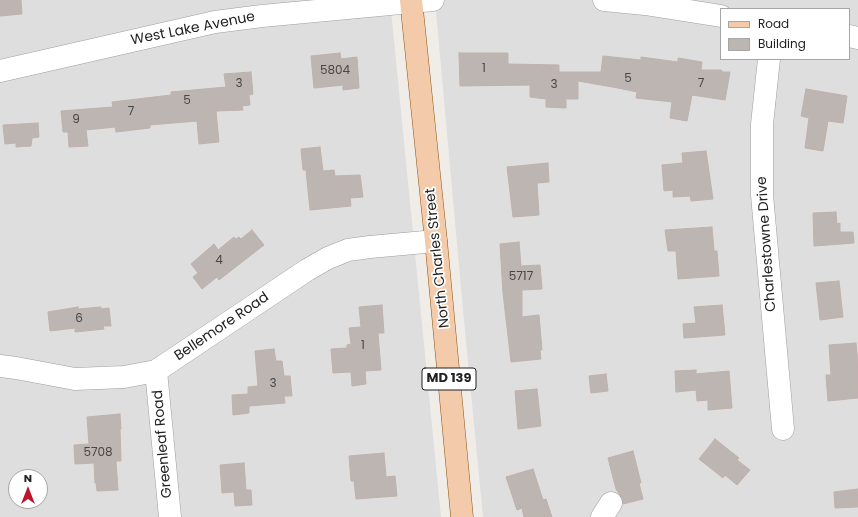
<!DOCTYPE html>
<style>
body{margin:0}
#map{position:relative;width:858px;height:517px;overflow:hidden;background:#f0ece8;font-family:Poppins,sans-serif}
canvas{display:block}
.legend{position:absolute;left:720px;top:8px;width:130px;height:52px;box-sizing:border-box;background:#fff;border:1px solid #a6a6a6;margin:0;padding:5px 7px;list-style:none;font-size:12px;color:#212121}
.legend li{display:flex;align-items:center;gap:8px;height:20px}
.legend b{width:20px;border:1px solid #a6a6a6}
.north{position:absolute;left:8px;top:469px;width:40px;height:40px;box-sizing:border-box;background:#fff;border:1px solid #a6a6a6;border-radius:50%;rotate:0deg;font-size:11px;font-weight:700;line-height:16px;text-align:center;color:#212121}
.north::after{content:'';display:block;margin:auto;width:14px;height:18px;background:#bc152b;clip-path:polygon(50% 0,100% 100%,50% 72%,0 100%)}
</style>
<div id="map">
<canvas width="858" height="517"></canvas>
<ul class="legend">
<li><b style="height:5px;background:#f3caaa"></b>Road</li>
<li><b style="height:11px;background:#bdb5b1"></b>Building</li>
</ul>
<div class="north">N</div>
</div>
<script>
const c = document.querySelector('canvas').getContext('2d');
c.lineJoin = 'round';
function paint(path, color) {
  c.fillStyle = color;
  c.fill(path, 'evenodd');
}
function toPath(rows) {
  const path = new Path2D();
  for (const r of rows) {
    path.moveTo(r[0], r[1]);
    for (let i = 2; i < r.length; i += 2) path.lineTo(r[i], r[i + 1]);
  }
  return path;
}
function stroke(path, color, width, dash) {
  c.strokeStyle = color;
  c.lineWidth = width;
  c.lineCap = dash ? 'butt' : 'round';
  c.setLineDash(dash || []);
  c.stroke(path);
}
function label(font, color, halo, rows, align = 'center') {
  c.font = font + ' Poppins,sans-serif';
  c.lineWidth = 3.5;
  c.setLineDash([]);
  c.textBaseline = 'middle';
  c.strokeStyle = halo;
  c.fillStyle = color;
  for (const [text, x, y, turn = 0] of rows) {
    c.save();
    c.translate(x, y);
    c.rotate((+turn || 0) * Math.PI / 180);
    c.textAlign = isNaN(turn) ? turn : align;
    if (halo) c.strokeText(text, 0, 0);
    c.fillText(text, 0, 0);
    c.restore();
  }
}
const residential = toPath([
 [0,0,390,0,441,517,0,517],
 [16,477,40,477,40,501,16,501],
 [435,0,858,0,858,517,483,517,463,310],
 [721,9,849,9,849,59,721,59]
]);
const building = toPath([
 [0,0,21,0,22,14,0,16,0,0],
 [340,53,341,59,357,57,359,88,343,90,343,85,314,88,311,56,340,53],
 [459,53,508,53,508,64,559,65,559,72,601,72,603,56,641,60,641,57,678,62,678,58,702,62,701,70,721,70,723,72,730,72,725,100,692,95,687,121,670,118,672,102,636,98,637,92,618,88,578,81,578,99,566,99,566,108,546,107,546,99,530,97,530,85,460,86,459,53],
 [251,72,253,94,249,95,250,105,242,106,243,110,216,111,219,142,199,144,197,121,150,125,150,128,116,132,115,127,86,130,88,146,69,147,68,132,63,132,61,111,113,107,112,102,171,95,171,92,226,87,224,74,251,72],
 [806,89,847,96,843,123,828,121,823,151,805,148,809,118,801,116,806,89],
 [38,123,39,137,32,138,31,146,16,147,16,143,5,144,3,125,38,123],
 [320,147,323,171,334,170,335,176,360,175,363,197,350,198,351,206,310,210,306,170,303,170,301,149,320,147],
 [706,151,713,199,691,201,690,196,673,197,673,190,664,191,662,165,683,163,682,153,706,151],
 [548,163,549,182,537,183,539,215,513,217,507,167,548,163],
 [836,212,837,224,840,223,840,232,853,232,854,243,814,246,813,213,836,212],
 [712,227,714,251,717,251,719,276,678,279,676,251,668,251,665,230,712,227],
 [252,230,264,245,219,280,217,277,202,289,193,277,198,273,191,264,214,244,218,250,234,237,236,239,239,237,241,239,252,230],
 [519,242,521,266,540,265,542,289,522,290,522,317,539,315,542,350,540,350,541,359,511,362,503,293,500,244,519,242],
 [839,281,843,317,820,320,816,283,839,281],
 [382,305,384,333,378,333,381,370,365,371,366,384,352,386,351,372,333,373,331,349,347,348,347,345,351,344,349,328,361,327,359,307,382,305],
 [722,305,725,335,684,338,683,324,696,323,694,307,722,305],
 [78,307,78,309,101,307,101,309,109,308,111,326,103,326,104,329,75,332,75,328,50,331,48,312,78,307],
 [856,343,858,365,858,398,828,401,826,375,831,375,829,345,856,343],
 [274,349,276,361,282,361,284,376,290,376,292,396,284,396,285,403,249,406,249,413,233,415,232,395,248,394,248,387,258,386,255,351,274,349],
 [696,370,696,374,729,371,732,408,708,410,708,400,697,401,696,390,676,392,675,371,696,370],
 [606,374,608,391,591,393,589,376,606,374],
 [537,389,541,426,518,429,515,391,537,389],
 [120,414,121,429,120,429,121,461,116,461,118,490,97,491,96,483,95,483,94,463,75,464,74,445,89,444,87,417,120,414],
 [715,439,739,458,737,460,750,470,737,485,725,475,723,478,699,459,715,439],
 [633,451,641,483,639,483,643,499,623,504,622,498,616,489,608,458,633,451],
 [384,453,386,477,395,476,397,496,356,499,354,481,351,481,349,456,384,453],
 [244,463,246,490,251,490,252,505,235,506,234,492,222,493,220,465,244,463],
 [533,469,543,500,546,499,552,517,524,517,522,508,517,510,506,477,533,469],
 [858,489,858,507,835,508,834,492,858,489]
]);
const minor = toPath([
 [604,0,645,4,721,16],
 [849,36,858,38],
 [769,59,762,124,762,195,783,429],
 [0,71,215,22,262,16,433,0],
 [0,366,16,368,75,379,124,377,156,371,307,270,328,258,348,250,370,247,436,241],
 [156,371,170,517],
 [602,517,611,503]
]);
const major = toPath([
 [411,0,436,241,462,517]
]);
const numberNames = [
 ["1",484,69],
 ["5804",335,71],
 ["5",628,79],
 ["3",239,84],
 ["7",701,84],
 ["3",554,85],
 ["5",187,101],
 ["7",131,112],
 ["9",76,120],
 ["4",219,261],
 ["5717",521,277],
 ["6",79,319],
 ["1",363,346],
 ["3",273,384],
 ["5708",98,453]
];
const shields = [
 [449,379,54]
];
const shieldNames = [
 ["MD 139",449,379]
];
const streetNames = [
 ["West Lake Avenue",193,29,-11],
 ["Charlestowne Drive",767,244,-94],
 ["North Charles Street",438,258,-96],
 ["Bellemore Road",222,327,-34],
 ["Greenleaf Road",163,444,-95]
];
paint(residential, '#dedede');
paint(building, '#bdb5b1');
stroke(building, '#c0b2ac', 1);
stroke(minor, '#9e9e9e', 23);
stroke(major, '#8e5310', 23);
stroke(minor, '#fff', 22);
stroke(major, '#f3caaa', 22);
label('12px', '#484645', null, numberNames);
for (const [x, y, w] of shields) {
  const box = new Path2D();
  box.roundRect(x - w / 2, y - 11, w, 22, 3);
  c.fillStyle = '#fff';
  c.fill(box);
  stroke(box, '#212121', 1);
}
label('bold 13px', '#212121', null, shieldNames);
label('14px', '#212121', '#fff', streetNames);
</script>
